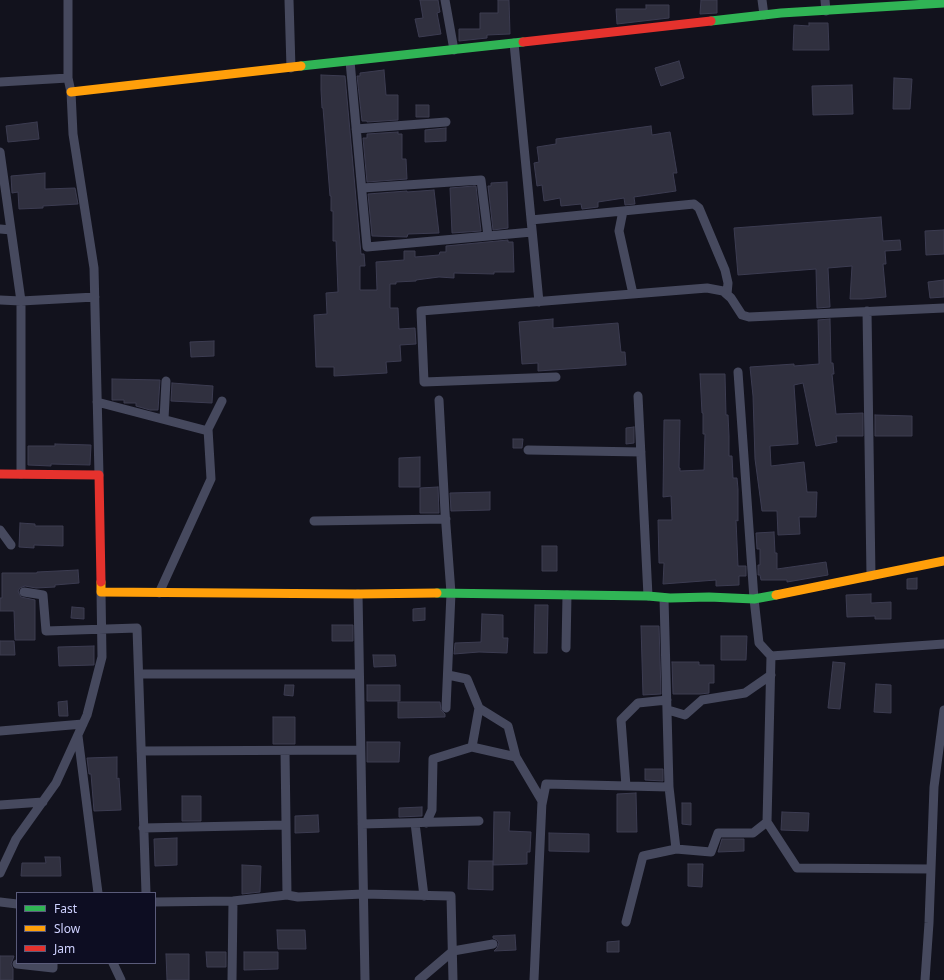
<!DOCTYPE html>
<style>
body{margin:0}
#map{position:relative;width:944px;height:980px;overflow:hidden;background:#12121d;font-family:"Noto Sans",sans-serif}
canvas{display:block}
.legend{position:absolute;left:16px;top:892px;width:140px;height:72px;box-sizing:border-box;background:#0d0d22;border:1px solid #5a5b7a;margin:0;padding:5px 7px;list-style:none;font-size:12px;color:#ced1ff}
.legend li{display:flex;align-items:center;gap:8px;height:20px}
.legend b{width:20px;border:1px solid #5a5b7a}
</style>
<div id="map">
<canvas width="944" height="980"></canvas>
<ul class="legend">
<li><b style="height:5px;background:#30b455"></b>Fast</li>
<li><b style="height:5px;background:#ff9f0a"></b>Slow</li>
<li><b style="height:5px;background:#e5322d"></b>Jam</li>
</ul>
</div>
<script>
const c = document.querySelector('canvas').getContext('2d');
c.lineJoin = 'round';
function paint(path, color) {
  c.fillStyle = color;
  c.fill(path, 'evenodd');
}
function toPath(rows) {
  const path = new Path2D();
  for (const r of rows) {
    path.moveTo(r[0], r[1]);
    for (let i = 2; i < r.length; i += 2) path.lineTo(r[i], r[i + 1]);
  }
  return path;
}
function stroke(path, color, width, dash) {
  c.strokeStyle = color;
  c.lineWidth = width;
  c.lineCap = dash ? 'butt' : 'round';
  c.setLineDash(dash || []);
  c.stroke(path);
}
const building = toPath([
 [420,0,438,0,440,12,437,13,441,34,419,37,415,19,423,18,420,0],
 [498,0,509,0,510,34,487,35,487,38,459,41,459,29,480,29,480,13,498,13,498,0],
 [701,0,717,0,717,13,700,14,701,0],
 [646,5,669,5,669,18,617,24,616,9,646,9,646,5],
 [809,23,828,23,829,50,793,50,794,25,809,26,809,23],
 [679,61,684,78,661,86,655,68,679,61],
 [384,70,386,95,398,95,398,120,367,122,367,121,362,121,357,76,360,76,360,73,384,70],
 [321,75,345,76,361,254,364,254,365,266,360,266,360,290,377,290,376,262,404,260,404,251,415,251,415,257,439,255,440,252,446,252,446,246,508,240,508,242,513,242,514,272,494,272,494,274,454,273,454,278,439,277,416,280,416,281,396,282,396,284,390,284,390,308,398,308,399,329,415,328,416,344,400,345,401,361,386,362,387,373,334,376,334,367,316,367,314,315,327,314,326,293,338,292,336,241,333,241,333,211,331,211,331,196,330,196,323,108,322,108,321,90,321,75],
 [894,78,912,79,910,109,893,109,894,78],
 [852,85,853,114,813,115,812,86,852,85],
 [416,105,429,105,429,117,416,117,416,105],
 [37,122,39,139,8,142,6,126,37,122],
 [651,126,652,135,670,132,677,173,673,173,676,191,634,197,635,204,625,205,624,198,598,202,598,207,582,209,581,204,561,206,560,198,544,201,542,185,537,186,534,163,539,162,537,147,556,144,556,139,651,126],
 [446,128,446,141,425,142,425,130,446,128],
 [398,132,398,134,402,134,402,159,406,159,407,179,367,182,363,138,367,138,367,134,398,132],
 [45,173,45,189,75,188,78,204,43,206,43,208,19,209,18,192,12,193,11,176,45,173],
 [507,182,508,228,493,230,488,186,491,186,491,183,507,182],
 [474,186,476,186,481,231,452,233,450,188,474,186],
 [434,190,439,233,408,234,407,237,372,236,368,194,407,191,407,192,434,190],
 [881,217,883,241,900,240,901,250,885,251,886,264,883,264,886,297,862,299,850,299,852,266,828,268,830,307,817,308,816,269,738,275,734,228,881,217],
 [944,230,944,254,926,255,925,231,944,230],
 [944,280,944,297,930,298,928,282,944,280],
 [553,319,553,328,618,323,621,352,625,352,626,365,538,371,538,363,522,364,519,322,553,319],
 [830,319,831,363,833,363,834,374,832,374,836,414,863,413,863,436,836,436,837,442,816,446,803,383,794,385,798,444,770,446,771,466,804,462,807,492,817,492,816,517,799,517,800,534,778,535,777,511,762,511,755,459,753,396,750,367,794,364,794,366,819,364,818,320,830,319],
 [214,341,214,356,191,357,190,342,214,341],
 [700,374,725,374,726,415,728,415,729,436,729,456,732,456,733,478,737,478,738,489,738,521,736,520,738,566,746,566,746,576,739,576,739,585,716,586,716,580,663,584,664,563,659,563,658,520,672,520,671,496,663,497,664,420,680,420,679,468,680,468,680,471,704,470,705,434,703,434,703,413,702,413,700,374],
 [112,379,160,380,158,410,150,410,136,406,136,403,124,403,124,400,112,400,112,379],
 [172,383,213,386,212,403,171,401,172,383],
 [875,415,912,416,912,436,875,436,875,415],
 [634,427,634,443,626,444,626,428,634,427],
 [513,439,523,439,522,448,513,448,513,439],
 [55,444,91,445,90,465,51,464,51,466,28,465,28,446,55,446,55,444],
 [420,457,420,487,399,487,399,458,420,457],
 [438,487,439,513,420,513,420,488,438,487],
 [490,492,490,510,451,511,450,493,490,492],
 [20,523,35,524,35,526,63,526,63,546,34,545,34,548,19,547,20,523],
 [774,532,775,553,777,553,777,569,826,562,828,575,787,582,787,580,761,580,760,575,758,575,758,565,760,565,760,549,757,549,756,533,774,532],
 [542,546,557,546,557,571,542,571,542,546],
 [78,570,79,583,55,585,55,587,36,588,25,586,20,588,18,591,21,597,35,600,35,640,15,640,14,611,0,611,0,598,2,598,2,573,37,573,37,572,78,570],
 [917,578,917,589,907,589,907,579,917,578],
 [871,594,871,603,891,602,891,619,875,619,875,616,847,617,846,595,871,594],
 [535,605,548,605,547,653,534,653,535,605],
 [72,607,84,608,84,619,71,618,72,607],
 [425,608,425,620,413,621,413,609,425,608],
 [482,614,503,615,503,638,508,638,507,653,479,652,454,654,455,643,481,642,482,614],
 [332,625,353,625,353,641,332,641,332,625],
 [641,626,659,626,661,694,643,695,641,626],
 [721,636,747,636,746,660,721,660,721,636],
 [0,641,14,641,15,655,0,655,0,641],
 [94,646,94,665,59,666,58,647,94,646],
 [373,655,395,655,396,666,374,667,373,655],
 [672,662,699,662,699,665,714,665,714,683,709,683,709,693,700,694,673,694,672,662],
 [833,662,845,663,840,709,828,708,833,662],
 [876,684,891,685,891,713,874,712,876,684],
 [285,685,294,685,293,696,284,695,285,685],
 [367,685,400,685,400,701,367,701,367,685],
 [67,701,68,716,59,716,58,702,67,701],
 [398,702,440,702,441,710,445,714,445,717,398,718,398,702],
 [273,717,295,717,295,744,273,744,273,717],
 [367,742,400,742,399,762,367,762,367,742],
 [117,757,117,779,119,778,121,810,94,811,91,774,89,774,87,758,117,757],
 [645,769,663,769,663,781,645,780,645,769],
 [636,793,637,832,617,832,617,794,636,793],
 [182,796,201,796,201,821,182,821,182,796],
 [682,803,691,803,691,825,682,824,682,803],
 [422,807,422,816,399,817,399,808,422,807],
 [494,812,510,812,509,831,531,832,530,852,527,852,527,864,493,865,494,812],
 [782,812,809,813,808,831,781,830,782,812],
 [318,815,319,832,295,833,295,816,318,815],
 [549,833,589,834,589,852,549,851,549,833],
 [177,838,177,865,155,866,154,839,177,838],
 [722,839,744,839,744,851,718,852,722,839],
 [45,857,60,857,61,876,21,876,22,863,46,863,45,857],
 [469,861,493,861,493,890,468,889,469,861],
 [688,864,703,864,702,887,688,886,688,864],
 [242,865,261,866,260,892,242,894,242,865],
 [277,930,305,930,306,949,278,949,277,930],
 [515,935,516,950,494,951,497,948,499,943,497,940,493,938,493,936,515,935],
 [619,941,619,952,607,952,607,942,619,941],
 [206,952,226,952,226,967,207,967,206,952],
 [244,952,278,952,278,969,244,970,244,952],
 [166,954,189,954,189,980,167,980,166,954],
 [0,956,14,956,11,964,13,969,13,980,0,980,0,956]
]);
const street = toPath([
 [68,0,68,78,71,92,73,134,94,268,99,475],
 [289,0,291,68],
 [445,0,454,50],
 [762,0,764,15],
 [825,0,826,11],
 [514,43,539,302],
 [350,61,367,247,532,232],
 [0,82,68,78],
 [356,129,446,122],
 [0,152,21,301,21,474],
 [362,188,481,180,488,236],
 [623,211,619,231,633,294],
 [531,220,694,204,699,208,725,270,728,283,727,294],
 [0,229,11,230],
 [0,300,21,301,95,297],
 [867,311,871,576],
 [738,372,754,599,759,643,771,656,767,822],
 [556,377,424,382,421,311,707,288,723,291,731,298,742,315,749,317,944,308],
 [638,396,648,596],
 [439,400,445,512,451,593,446,708],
 [97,402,208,431],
 [164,419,166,381],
 [528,450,641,452],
 [314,521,446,519],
 [0,530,11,545],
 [24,592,43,595,46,631,137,628,146,893],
 [159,593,211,479,208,429,222,401],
 [358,594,365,980],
 [664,598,669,787,676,849],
 [566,648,567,595],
 [771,656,944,644],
 [139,674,359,674],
 [448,675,467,679,479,708,508,726,516,757,542,801,534,980],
 [668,710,685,715,702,700,745,693,771,675],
 [0,731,83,724],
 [78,736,98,893],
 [472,747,479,708],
 [141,751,360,750],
 [285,751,287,895],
 [626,786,621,720,638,703,667,700],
 [542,804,546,784,669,787],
 [0,805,43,802],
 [415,823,424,896],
 [426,823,432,810,433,759,472,747,516,757],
 [362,824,479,821],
 [143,828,286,825],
 [0,873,16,839,56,783,87,715,102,657,101,592],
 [0,902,17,904],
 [155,902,233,901,287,895,298,897,363,894,451,896,453,980],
 [626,922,643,856,676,849,711,852,718,833,753,833,767,822,797,868,931,869],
 [113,963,121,980],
 [17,964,53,968,53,963],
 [232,980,233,901],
 [419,980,453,951,493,944],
 [925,980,929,923,934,787,944,710]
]);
const fast = toPath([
 [711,21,781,13,944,3],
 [301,66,523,42],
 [437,593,648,596,670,598,709,597,754,599,776,595]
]);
const slow = toPath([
 [71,92,301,66],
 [101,582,101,592,358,594,437,593],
 [776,595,944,561]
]);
const jam = toPath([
 [523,42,711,21],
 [0,474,99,475,101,582]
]);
paint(building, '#30303f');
stroke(building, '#3c3c51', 1);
stroke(street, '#46495e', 9);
stroke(fast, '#30b455', 9);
stroke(slow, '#ff9f0a', 9);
stroke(jam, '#e5322d', 9);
</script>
